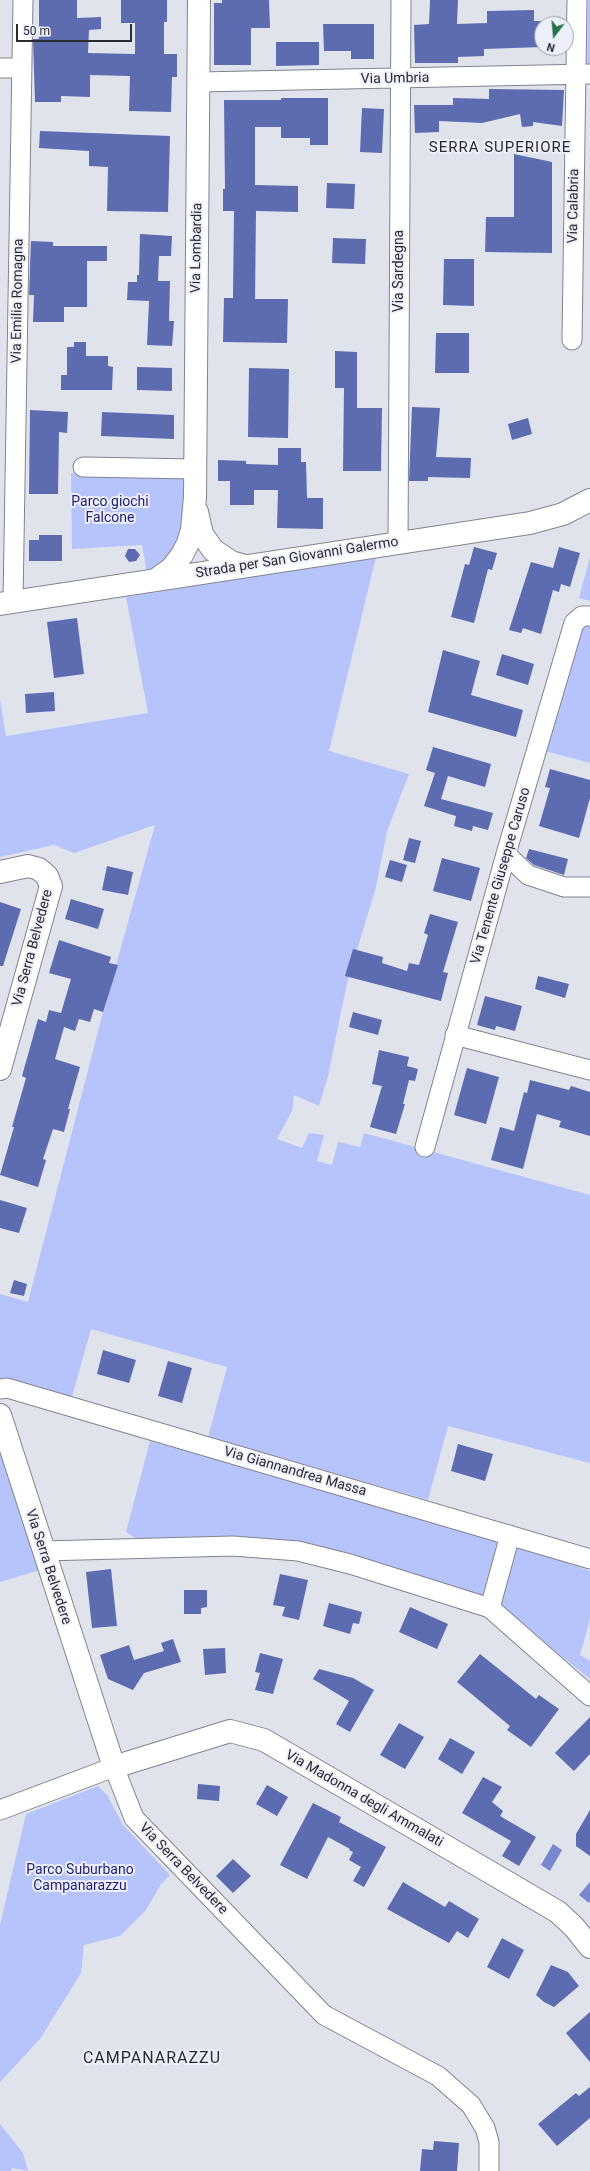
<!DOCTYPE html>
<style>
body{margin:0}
#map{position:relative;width:590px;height:2171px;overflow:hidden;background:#e0e3ec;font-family:Roboto,sans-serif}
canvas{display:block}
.north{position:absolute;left:534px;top:16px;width:40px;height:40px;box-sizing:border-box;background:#edf0fa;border:1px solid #9fa1a9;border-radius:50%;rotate:196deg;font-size:11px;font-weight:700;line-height:16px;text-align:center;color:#2a2b2f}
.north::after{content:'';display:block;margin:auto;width:14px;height:18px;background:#237446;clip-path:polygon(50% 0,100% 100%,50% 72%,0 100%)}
.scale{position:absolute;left:16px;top:24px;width:116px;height:18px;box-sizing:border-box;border:2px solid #2a2b2f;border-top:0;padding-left:5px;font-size:12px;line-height:14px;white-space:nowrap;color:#2a2b2f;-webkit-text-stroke:3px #edf0fa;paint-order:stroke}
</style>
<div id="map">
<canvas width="590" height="2171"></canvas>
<div class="north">N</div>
<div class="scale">50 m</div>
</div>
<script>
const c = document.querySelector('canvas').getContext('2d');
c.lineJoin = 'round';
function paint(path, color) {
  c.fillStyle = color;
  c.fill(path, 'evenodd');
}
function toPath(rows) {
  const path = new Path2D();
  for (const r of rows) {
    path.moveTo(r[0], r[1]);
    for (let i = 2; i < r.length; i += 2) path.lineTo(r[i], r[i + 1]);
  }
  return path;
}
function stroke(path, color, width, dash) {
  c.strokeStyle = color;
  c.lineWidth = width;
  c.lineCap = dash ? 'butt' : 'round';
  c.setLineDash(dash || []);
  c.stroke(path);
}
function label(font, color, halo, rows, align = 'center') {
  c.font = font + ' Roboto,sans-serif';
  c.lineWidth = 4;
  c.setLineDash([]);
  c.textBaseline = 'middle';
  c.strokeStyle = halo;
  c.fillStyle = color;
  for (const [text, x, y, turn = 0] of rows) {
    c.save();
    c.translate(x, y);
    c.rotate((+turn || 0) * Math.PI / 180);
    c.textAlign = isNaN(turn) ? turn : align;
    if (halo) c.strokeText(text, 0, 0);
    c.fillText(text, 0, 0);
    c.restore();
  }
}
const green = toPath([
 [588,0,590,0,590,67,587,67],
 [71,473,183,474,183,521,176,544,167,559,147,573,142,545,72,549],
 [376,557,329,751,409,774,387,831,376,887,347,983,328,1076,319,1106,294,1095,292,1111,277,1139,302,1148,309,1133,324,1135,317,1161,332,1165,338,1142,360,1147,364,1133,590,1195,590,1463,448,1426,428,1500,208,1437,227,1367,91,1329,72,1397,0,1378,0,1294,28,1302,103,1012,155,825,74,853,54,845,0,857,0,700,6,736,148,713,126,597],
 [590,557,590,601,579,598],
 [590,624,590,763,545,751,578,635,583,627],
 [150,1441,474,1532,498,1543,487,1593,481,1597,351,1559,154,1542,135,1538,126,1532],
 [0,1447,40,1570,0,1582],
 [525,1547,590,1571,590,1619,580,1655,590,1661,590,1679,501,1608,513,1550],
 [98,1786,107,1795,123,1825,170,1875,161,1884,146,1910,120,1936,84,1945,81,1973,76,1981,40,2039,0,2082,0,1925,26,1814],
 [0,2124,23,2153,28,2171,12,2168,11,2171,0,2171]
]);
const water = toPath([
 [553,1844,562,1850,550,1871,541,1865],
 [590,1882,590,1901,589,1903,579,1895]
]);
const building = toPath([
 [39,0,77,0,77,18,101,17,101,29,89,30,88,53,135,54,135,23,121,23,121,0,167,0,167,22,164,22,164,54,177,54,177,77,172,77,171,112,129,111,130,76,90,75,90,97,61,96,61,102,35,102,33,39,39,39],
 [222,0,269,0,270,28,251,28,251,65,214,65,214,3,222,3],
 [430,0,458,0,457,24,487,23,487,11,534,10,534,21,542,21,542,47,484,49,484,56,458,57,458,63,415,63,414,25,429,24],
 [323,24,374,24,374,59,351,59,351,51,324,51],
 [276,42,319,42,319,65,276,66],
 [489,89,564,90,562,126,533,122,533,126,522,127,520,114,482,123,439,121,439,132,415,133,414,105,453,105,453,98,489,99],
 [281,98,328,98,328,145,310,145,310,138,281,138,281,127,255,127,255,185,298,186,298,212,256,211,255,299,288,299,287,343,223,342,224,298,233,298,234,211,223,211,223,189,225,189,224,100,281,100],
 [362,108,384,109,382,153,360,152],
 [40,131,170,136,168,212,107,211,108,167,89,166,89,151,39,148],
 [514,154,552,162,552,253,485,252,486,217,514,217],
 [327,183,355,184,354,209,326,208],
 [140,234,172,236,171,256,159,256,158,281,170,281,169,321,174,321,172,346,147,345,149,301,127,300,128,282,137,282,137,275,139,275],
 [333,238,366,239,365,264,332,263],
 [31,241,53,242,53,246,107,246,107,261,87,261,87,307,64,307,64,322,33,322,34,295,29,295],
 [444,259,474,259,474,306,443,305],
 [436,333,469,333,469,373,435,373],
 [74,342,86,342,86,356,108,356,108,366,113,367,112,390,61,390,61,375,67,375,67,347,74,347],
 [335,351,357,352,357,408,382,408,381,471,343,471,344,388,335,388],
 [137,367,172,368,172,391,137,390],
 [249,368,289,369,288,438,248,437],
 [412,407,440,408,436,457,471,458,470,478,428,477,428,481,409,481],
 [30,410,68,412,67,433,59,432,58,494,29,494],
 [102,412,174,415,174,439,101,436],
 [528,418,532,434,512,440,508,424],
 [278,448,301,448,301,462,306,462,307,498,323,498,323,529,277,528,278,490,254,490,254,505,230,505,230,481,218,481,218,460,246,461,246,464,278,465],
 [39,535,62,535,62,561,29,561,29,540,39,540],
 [474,547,497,553,492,570,488,569,474,623,451,617,465,564,469,565],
 [559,547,580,553,570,587,561,584,559,592,553,590,541,634,523,628,521,633,509,630,531,562,553,568],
 [128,549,135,549,140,555,136,561,129,562,125,556],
 [77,618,84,674,54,678,47,622],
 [443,650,480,661,471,695,523,710,516,737,428,712],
 [502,654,534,664,528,685,496,675],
 [54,692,55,711,26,713,25,694],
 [433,747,491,764,485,787,448,776,441,799,493,813,488,830,473,826,472,831,454,826,456,816,424,806,435,773,426,770],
 [550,769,590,780,590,798,579,838,539,826,550,788,545,787],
 [409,838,421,841,415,863,403,860],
 [529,849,568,859,564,875,534,865,526,858],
 [442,858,480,868,471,901,433,891],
 [390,860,407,865,402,882,385,877],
 [107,866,133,872,128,895,102,890],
 [71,899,104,909,98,929,65,919],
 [0,902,21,909,3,966,0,966],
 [430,914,458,922,443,972,448,973,441,1001,345,976,353,949,383,957,382,963,407,971,409,963,419,965,428,935,424,933],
 [59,940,111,957,109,963,118,965,103,1012,94,1009,90,1022,79,1019,75,1031,64,1027,55,1059,80,1067,68,1109,70,1109,64,1132,53,1129,43,1159,46,1160,38,1187,0,1175,14,1127,12,1127,26,1078,22,1076,38,1019,46,1022,49,1010,61,1013,71,979,49,973],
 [538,976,569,984,565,998,535,989],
 [485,996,522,1006,515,1031,496,1026,495,1030,477,1025],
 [353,1012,382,1020,378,1035,349,1027],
 [379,1050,409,1057,407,1066,418,1069,415,1081,409,1080,403,1104,405,1104,396,1134,370,1127,382,1086,372,1084],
 [467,1068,499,1077,486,1124,454,1115],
 [530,1080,569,1090,571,1086,590,1092,590,1136,559,1127,561,1121,537,1114,523,1169,491,1160,500,1127,514,1131,524,1092,527,1093],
 [0,1200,27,1208,19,1233,0,1228],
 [14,1280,27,1284,24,1296,10,1293],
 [103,1350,136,1360,129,1383,97,1374],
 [168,1361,192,1368,182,1403,158,1396],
 [458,1444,493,1454,485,1481,451,1471],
 [111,1569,117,1626,92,1628,86,1572],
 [280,1574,308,1580,299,1620,282,1616,285,1607,273,1605],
 [184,1590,207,1590,207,1607,201,1608,201,1614,184,1614],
 [329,1603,362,1612,359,1624,353,1623,350,1634,323,1626],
 [410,1607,448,1624,437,1649,399,1632],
 [173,1639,181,1662,144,1673,133,1690,108,1679,100,1655,129,1645,134,1660,164,1651,161,1643],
 [225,1648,226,1673,205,1675,203,1649],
 [260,1653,283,1659,273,1694,255,1690,260,1673,255,1672],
 [480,1654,536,1699,539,1695,559,1709,531,1747,507,1730,510,1726,457,1682],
 [319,1669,353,1678,374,1690,350,1732,336,1724,349,1701,313,1679],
 [590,1717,590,1754,574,1771,555,1753],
 [399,1723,424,1737,405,1769,380,1755],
 [450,1738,475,1752,462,1774,438,1759],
 [483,1777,502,1787,492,1802,503,1811,500,1816,536,1837,519,1866,502,1856,511,1841,462,1813],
 [198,1784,220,1786,219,1801,197,1799],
 [267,1785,288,1797,277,1816,256,1804],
 [313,1803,341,1817,339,1822,386,1847,364,1887,353,1881,361,1867,349,1860,353,1852,349,1850,350,1849,328,1837,307,1879,280,1865],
 [590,1810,590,1856,576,1846,576,1834],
 [233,1859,251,1876,233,1893,216,1876],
 [403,1882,445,1907,449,1901,479,1919,468,1938,457,1931,449,1943,387,1909],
 [502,1938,524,1950,509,1979,487,1967],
 [551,1965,568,1972,579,1986,554,2007,544,2002,536,1995],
 [590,2012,590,2062,566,2033],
 [590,2087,590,2118,557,2146,538,2124,576,2093,579,2096],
 [434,2141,459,2143,457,2171,420,2171,422,2149,433,2150]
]);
const minor = toPath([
 [0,68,22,68],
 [199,82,590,74],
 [572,340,577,0],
 [83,467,194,469],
 [398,543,401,0],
 [13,602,23,0],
 [506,854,528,875,564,887,590,887],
 [455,1035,590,1070],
 [425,1147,506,854,574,623,582,616,590,616],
 [0,1389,7,1388,590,1559],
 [43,1551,233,1546,298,1551,350,1564,490,1608,590,1696],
 [490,1608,510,1535],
 [0,1810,114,1767,134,1818,324,2015,438,2076,471,2105,485,2128,489,2142,489,2171]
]);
const tertiary = toPath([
 [197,512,202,534,213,550,231,562,245,566],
 [157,579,171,569,182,555,188,543,192,530,195,497,199,0],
 [0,872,28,866,39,869,47,876,51,886,0,1069],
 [0,1415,114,1767,230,1731,264,1740,558,1912,574,1927,590,1947]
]);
const secondary = toPath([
 [0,604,530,523,563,514,590,500]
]);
const streetNames = [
 ["Via Umbria",395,79,-1],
 ["Via Calabria",574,206,-89],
 ["Via Lombardia",197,248,-89],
 ["Via Sardegna",399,271,-90],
 ["Via Emilia Romagna",18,301,-89],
 ["Strada per San Giovanni Galermo",297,558,-9],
 ["Via Tenente Giuseppe Caruso",501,876,-74],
 ["Via Serra Belvedere",33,948,-75],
 ["Via Giannandrea Massa",295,1472,16],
 ["Via Serra Belvedere",48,1567,72],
 ["Via Madonna degli Ammalati",364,1799,30],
 ["Via Serra Belvedere",183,1869,46]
];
const parkNames = [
 ["Parco giochi",110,502],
 ["Falcone",110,518],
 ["Parco Suburbano",80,1870],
 ["Campanarazzu",80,1886]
];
const neighbourhoodNames = [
 ["SERRA SUPERIORE",500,148]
];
const quarterNames = [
 ["CAMPANARAZZU",152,2059]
];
paint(green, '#b6c4fb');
paint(water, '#7887d0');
paint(building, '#5d6bb1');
stroke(minor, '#82848d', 21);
stroke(tertiary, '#82848d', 24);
stroke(secondary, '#82848d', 24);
stroke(minor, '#fff', 19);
stroke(tertiary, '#fff', 22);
stroke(secondary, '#fff', 22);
label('14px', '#2a2b2f', '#edf0fa', streetNames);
label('14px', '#202175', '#edf0fa', parkNames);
c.letterSpacing = '1px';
label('15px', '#2a2b2f', '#edf0fa', neighbourhoodNames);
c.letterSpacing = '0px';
c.letterSpacing = '1px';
label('16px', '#2a2b2f', '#edf0fa', quarterNames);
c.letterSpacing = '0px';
</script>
